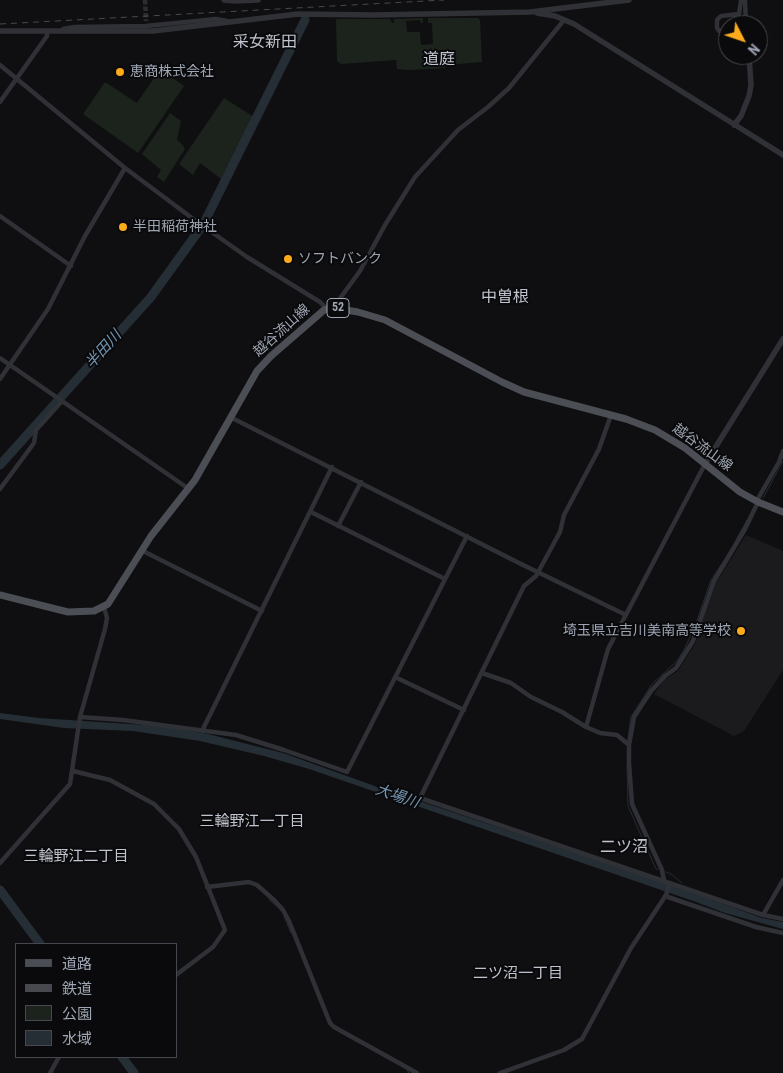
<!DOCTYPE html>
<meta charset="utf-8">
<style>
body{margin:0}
#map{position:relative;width:783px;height:1073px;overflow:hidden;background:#0f0f11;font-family:"Roboto Condensed","Noto Sans JP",sans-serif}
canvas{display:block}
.legend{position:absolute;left:15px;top:943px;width:162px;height:115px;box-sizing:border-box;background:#0a0a0c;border:1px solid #46484f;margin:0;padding:6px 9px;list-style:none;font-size:15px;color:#9fa6b3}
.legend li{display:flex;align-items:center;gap:10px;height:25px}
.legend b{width:25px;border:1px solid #46484f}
.north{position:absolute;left:718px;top:15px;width:50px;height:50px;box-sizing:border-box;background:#0a0a0c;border:1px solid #46484f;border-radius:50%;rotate:131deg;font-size:14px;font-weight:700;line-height:20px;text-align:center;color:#9fa6b3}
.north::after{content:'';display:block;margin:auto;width:18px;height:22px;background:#fcac1b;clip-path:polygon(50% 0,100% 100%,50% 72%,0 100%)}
</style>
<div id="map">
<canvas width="783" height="1073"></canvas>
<ul class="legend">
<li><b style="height:6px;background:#4c4e55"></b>道路</li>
<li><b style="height:6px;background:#47494f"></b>鉄道</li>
<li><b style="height:14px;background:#1b231c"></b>公園</li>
<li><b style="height:14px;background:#252e35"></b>水域</li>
</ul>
<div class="north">N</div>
</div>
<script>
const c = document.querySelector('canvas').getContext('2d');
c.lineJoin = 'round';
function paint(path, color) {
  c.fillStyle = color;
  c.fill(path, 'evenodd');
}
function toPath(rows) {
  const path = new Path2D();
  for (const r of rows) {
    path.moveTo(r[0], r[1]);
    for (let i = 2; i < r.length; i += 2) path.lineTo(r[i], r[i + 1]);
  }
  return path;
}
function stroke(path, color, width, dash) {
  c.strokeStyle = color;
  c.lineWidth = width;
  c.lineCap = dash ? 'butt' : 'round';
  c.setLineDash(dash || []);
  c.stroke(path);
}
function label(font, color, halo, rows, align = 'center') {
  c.font = font + ' "Roboto Condensed","Noto Sans JP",sans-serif';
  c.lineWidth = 4;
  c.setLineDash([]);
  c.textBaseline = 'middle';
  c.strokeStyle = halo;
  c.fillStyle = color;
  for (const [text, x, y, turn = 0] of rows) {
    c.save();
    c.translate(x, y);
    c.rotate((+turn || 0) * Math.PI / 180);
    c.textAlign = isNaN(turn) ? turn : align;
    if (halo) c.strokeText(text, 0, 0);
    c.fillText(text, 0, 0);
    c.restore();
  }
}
const built = toPath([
 [746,535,783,551,783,670,744,731,734,736,654,694,664,680,678,671,696,642,702,621,716,583]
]);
const green = toPath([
 [423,18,423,23,421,23,420,20,406,21,407,32,420,32,421,45,433,44,432,23,428,23,428,18,478,18,480,20,482,62,446,65,445,68,409,70,397,69,396,60,341,64,337,61,336,19,390,19,392,23,394,23,394,19],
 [160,69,184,86,138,153,83,114,105,82,137,103],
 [224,98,254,117,221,179,200,163,193,175,179,164],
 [170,113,181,121,177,140,182,144,185,149,164,182,157,177,161,170,142,154]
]);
const water = toPath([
 [0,713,39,718,160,726,208,734,283,753,383,789,660,881,762,918,783,922,783,929,725,913,696,902,309,769,264,756,200,741,133,731,64,728,0,719]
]);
const stream = toPath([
 [763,498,783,461],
 [736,540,747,520],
 [628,739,631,717,652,684,677,661,684,650,694,629,711,580,725,559],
 [627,765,628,806,656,869,658,869],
 [666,872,671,874,682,883],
 [269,900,279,908],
 [284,916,291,933],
 [407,1070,409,1073]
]);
const river = toPath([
 [204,223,305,20],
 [0,465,151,297,200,229],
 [0,890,40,944],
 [122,1057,134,1073]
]);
const minorTunnel = toPath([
 [145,0,146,21]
]);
const minor = toPath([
 [745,0,746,25],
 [734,15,746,24],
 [63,29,75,27,146,26,216,19,227,21],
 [728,31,719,31,717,28,717,20,721,16,739,14,741,0],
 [0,65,125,168,196,221,247,257,320,302,327,309],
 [0,102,47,36,47,31],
 [0,216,71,266],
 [333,308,360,271,385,225,415,177,458,130,488,107,509,88,564,20],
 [0,358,189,489],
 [0,379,48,309,85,236,125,168],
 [611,415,599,449,564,515,560,532,536,576,524,586,420,798,763,915,783,919],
 [230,417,521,564,626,615],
 [0,489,34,443,36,430,62,401],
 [756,502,779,462,783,451],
 [311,512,445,579],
 [338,526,361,482],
 [141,550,262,611],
 [482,673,511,683,531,697,562,712,586,727,608,649,705,464],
 [395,677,464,710],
 [80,717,123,720,236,735,284,750,347,772,467,536],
 [586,727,600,733,617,735,629,745],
 [202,731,332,467],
 [73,771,110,780,154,804,179,829,196,857,225,930,213,947,176,975],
 [0,863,70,784,80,717,105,629,107,618,104,607],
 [664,880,662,870,632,804,629,763,629,745,634,717,651,691,665,676,676,668,693,641,714,581,745,529,758,502],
 [207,887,249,882,257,885,275,901,283,910,289,921,330,1023,334,1027,417,1073],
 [665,896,756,927,783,933],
 [763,915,783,880],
 [50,1073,59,1057],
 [500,1073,564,1050,582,1039,631,948,666,895,670,883]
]);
const tertiary = toPath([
 [224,0,235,1,258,0],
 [537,13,555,16,574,24,783,155],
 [0,31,153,31,298,14,373,15,530,12,629,0],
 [734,125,741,116,749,96,751,85,749,55],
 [705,464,783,339]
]);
const primary = toPath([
 [0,595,68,612,94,611,108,604,151,536,195,480,257,371,271,356,324,310,333,308,358,312,385,320,502,382,524,392,626,419,655,430,685,448,740,492,758,502,783,512]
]);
const rail = toPath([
 [0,24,444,0]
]);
const markers = [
 [120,72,5,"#fcac1b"],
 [123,227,5,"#fcac1b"],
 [288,259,5,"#fcac1b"],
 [741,631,5,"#fcac1b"]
];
const shields = [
 [338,308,22]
];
const shieldNames = [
 ["52",338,308]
];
const poiNames = [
 ["恵商株式会社",130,72],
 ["半田稲荷神社",133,227],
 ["ソフトバンク",298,259],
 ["埼玉県立吉川美南高等学校",731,631,"right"]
];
const streetNames = [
 ["越谷流山線",282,331,-42],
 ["越谷流山線",702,448,36]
];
const waterNames = [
 ["半田川",104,350,-48],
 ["大場川",397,797,19]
];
const neighbourhoodNames = [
 ["三輪野江一丁目",252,822],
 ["三輪野江二丁目",76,857],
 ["二ツ沼一丁目",518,974]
];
const quarterNames = [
 ["采女新田",265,43],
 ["道庭",439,60],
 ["中曽根",505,298],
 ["二ツ沼",624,848]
];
paint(built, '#1b1b1e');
paint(green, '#1b231c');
paint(water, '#252e35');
stroke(stream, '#252e35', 1);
stroke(river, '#252e35', 9);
stroke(minorTunnel, '#2c2d31', 4.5, [4.5, 2]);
stroke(minor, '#303136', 4.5);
stroke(tertiary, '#303136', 5.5);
stroke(primary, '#4c4e55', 7);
stroke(rail, '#47494f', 1, [6, 5]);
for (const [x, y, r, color] of markers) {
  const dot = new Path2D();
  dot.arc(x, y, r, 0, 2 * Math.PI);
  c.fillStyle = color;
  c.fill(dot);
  stroke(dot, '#0a0a0c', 2);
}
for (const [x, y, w] of shields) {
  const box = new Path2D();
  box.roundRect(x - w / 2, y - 9.5, w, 19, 4);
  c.fillStyle = '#0a0a0c';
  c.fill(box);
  stroke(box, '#9fa6b3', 1);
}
label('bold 12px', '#9fa6b3', null, shieldNames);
label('14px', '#9fa6b3', '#0a0a0c', poiNames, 'left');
label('14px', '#9fa6b3', '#0a0a0c', streetNames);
label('italic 15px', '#7395b1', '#0a0a0c', waterNames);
label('15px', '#c0c4ce', '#0a0a0c', neighbourhoodNames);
label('16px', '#c0c4ce', '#0a0a0c', quarterNames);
</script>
